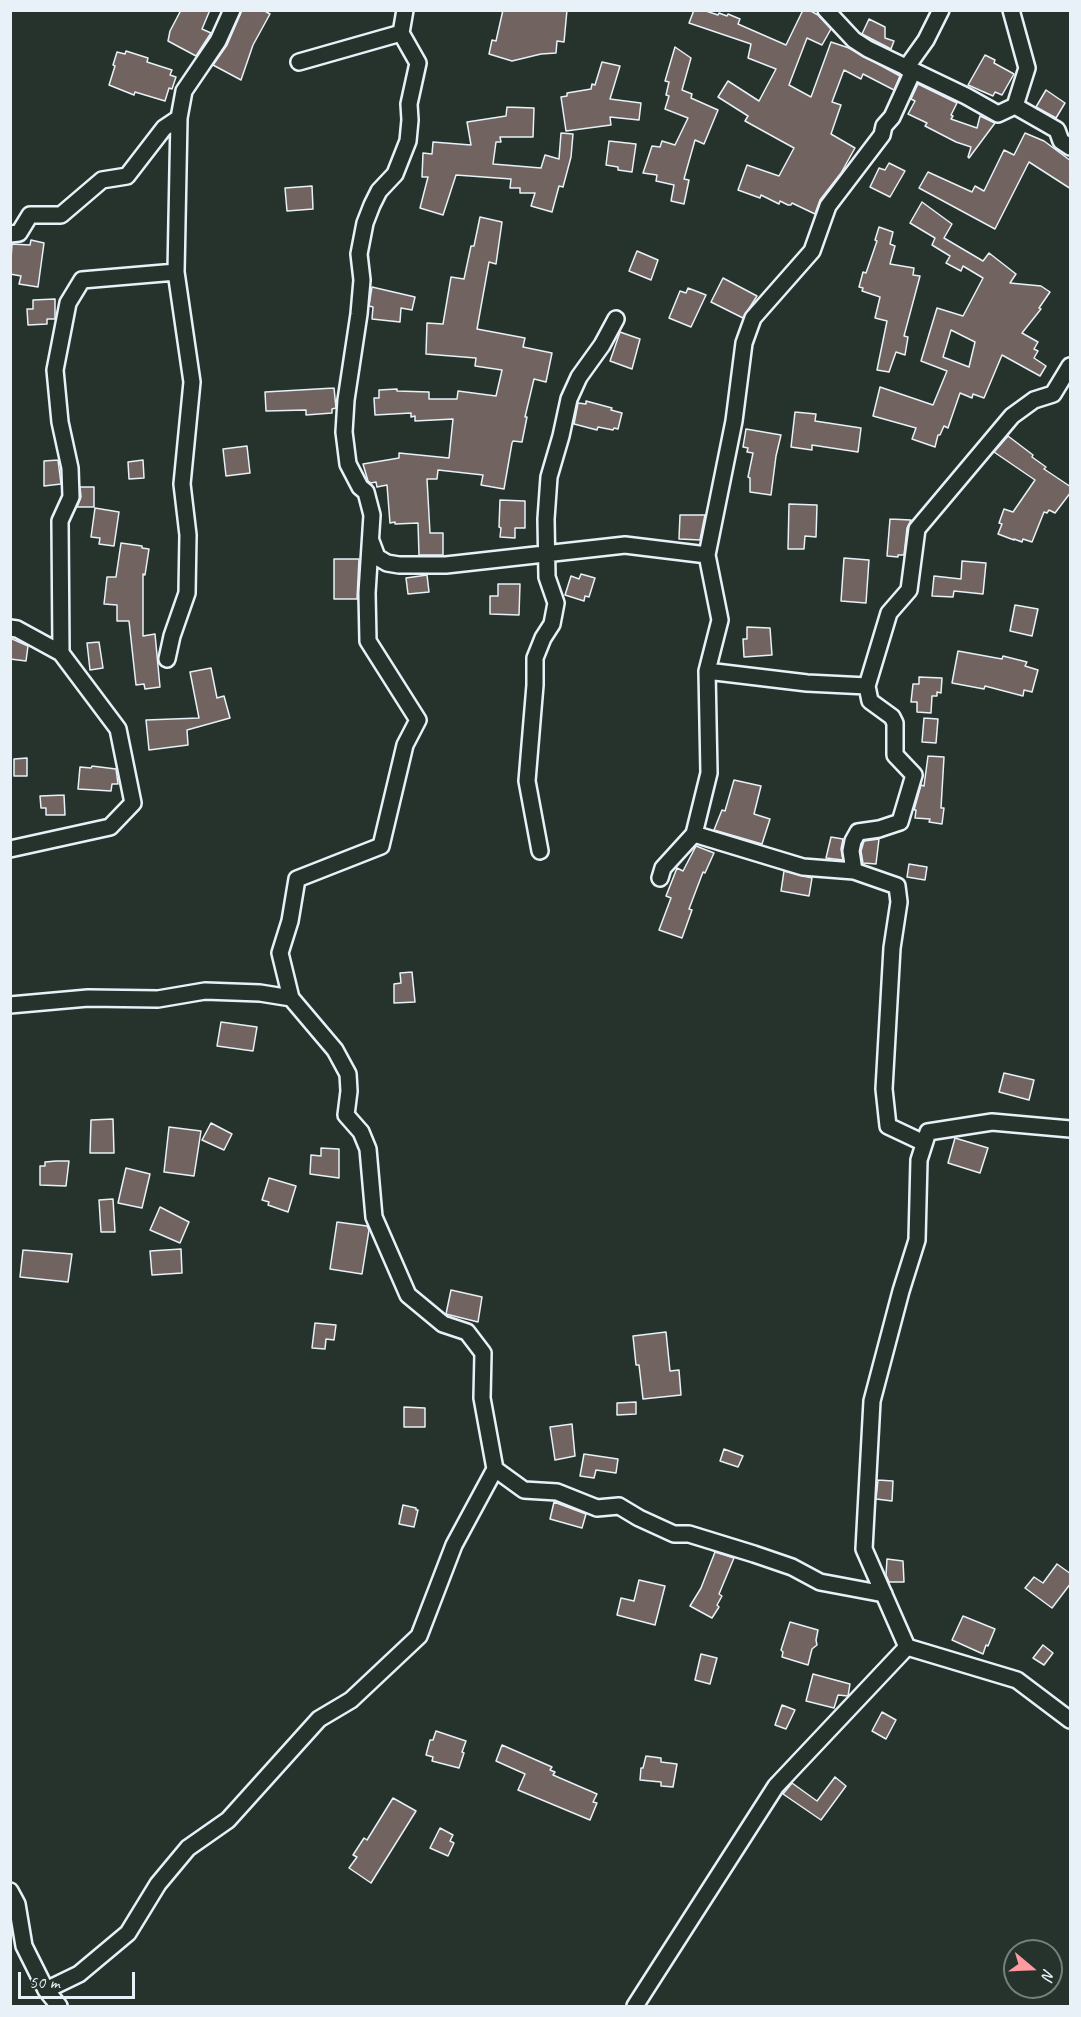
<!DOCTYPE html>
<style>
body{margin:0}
#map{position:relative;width:1081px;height:2017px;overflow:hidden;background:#26332d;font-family:Caveat,sans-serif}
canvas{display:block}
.frame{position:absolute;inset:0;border:12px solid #e8f1f8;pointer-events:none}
.north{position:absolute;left:1003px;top:1939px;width:60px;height:60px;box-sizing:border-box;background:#26332d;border:2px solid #747f7e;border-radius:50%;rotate:109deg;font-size:16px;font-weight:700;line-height:24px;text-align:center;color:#e8f1f8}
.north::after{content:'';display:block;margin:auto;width:21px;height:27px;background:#ff9aa2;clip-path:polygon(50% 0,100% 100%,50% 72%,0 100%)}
.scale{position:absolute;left:18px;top:1972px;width:117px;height:27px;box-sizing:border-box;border:3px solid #e8f1f8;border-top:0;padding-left:8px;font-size:18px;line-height:21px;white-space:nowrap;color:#e8f1f8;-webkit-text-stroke:4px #26332d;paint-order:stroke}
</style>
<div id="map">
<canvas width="1081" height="2017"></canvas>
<div class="frame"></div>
<div class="north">N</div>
<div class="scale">50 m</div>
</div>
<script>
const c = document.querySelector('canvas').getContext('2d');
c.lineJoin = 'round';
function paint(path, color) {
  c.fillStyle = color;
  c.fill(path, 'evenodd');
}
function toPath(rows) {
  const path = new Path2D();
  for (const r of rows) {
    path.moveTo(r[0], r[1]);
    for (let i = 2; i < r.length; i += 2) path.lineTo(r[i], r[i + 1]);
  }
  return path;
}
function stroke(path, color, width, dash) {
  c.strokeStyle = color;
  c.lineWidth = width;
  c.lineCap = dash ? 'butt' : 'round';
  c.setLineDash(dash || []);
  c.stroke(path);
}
const building = toPath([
 [181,10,210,10,202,29,211,33,196,56,168,41,170,31,181,10],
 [242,10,263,10,270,14,253,45,241,80,213,65,227,45,242,10],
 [503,10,567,10,564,42,557,41,556,53,541,54,512,61,489,54,492,40,496,41,503,10],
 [694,10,703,10,718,15,719,13,727,16,728,14,740,19,738,24,786,45,803,10,809,10,818,15,831,29,822,45,807,38,789,85,811,97,831,42,849,48,900,76,894,90,863,74,861,79,844,70,832,102,841,105,831,134,855,148,841,173,820,200,815,214,792,203,791,205,788,205,780,201,779,204,761,195,760,198,738,190,747,165,779,176,794,148,745,121,748,116,718,97,728,81,759,101,776,69,748,58,751,44,689,23,694,10],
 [869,19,885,27,885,38,894,41,891,49,862,34,869,19],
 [675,47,691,58,682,90,692,94,691,98,718,110,704,144,695,140,684,179,689,180,684,204,671,201,674,185,656,181,657,175,643,173,652,146,660,147,662,141,675,145,688,118,665,109,669,96,666,95,669,82,665,81,675,47],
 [126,51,148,58,147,62,172,70,170,75,176,77,172,89,169,88,165,101,135,92,134,95,109,85,115,66,113,65,117,52,125,54,126,51],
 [985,55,995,60,994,63,1014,74,1002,95,995,92,993,96,968,85,985,55],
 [602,62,620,66,610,99,641,103,639,120,610,117,611,125,566,131,561,97,567,96,567,93,591,89,592,84,595,85,602,62],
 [918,84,957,103,951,115,953,116,951,119,977,128,980,116,995,123,969,158,968,157,971,147,956,142,925,126,927,123,908,114,915,101,911,99,918,84],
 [1046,90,1065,103,1056,118,1036,107,1046,90],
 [507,107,534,108,533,137,500,137,501,142,496,142,493,164,541,168,545,155,559,159,561,133,573,134,571,157,563,187,559,186,552,212,531,206,535,193,520,193,520,188,510,188,511,179,456,175,443,215,420,208,428,177,422,177,423,153,432,154,433,142,471,145,467,122,506,116,507,107],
 [1025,133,1044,141,1071,161,1071,189,1029,162,995,229,919,188,928,172,972,192,975,186,984,191,1004,150,1014,155,1025,133],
 [609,141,636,144,632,172,618,170,618,167,606,165,609,141],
 [889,163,905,171,890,197,870,187,879,168,885,170,889,163],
 [312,186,313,209,287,211,285,188,312,186],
 [922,202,952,224,944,238,983,261,989,253,1016,274,1010,283,1041,286,1050,292,1039,308,1041,309,1022,333,1038,342,1034,349,1038,351,1034,358,1046,366,1040,376,1002,355,984,398,973,394,972,398,960,393,948,428,944,426,940,435,938,435,935,447,912,439,916,428,873,416,880,387,933,405,947,371,921,361,937,308,963,316,983,278,963,266,961,271,946,263,950,256,932,245,935,238,910,223,922,202],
 [951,330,975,342,969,367,943,357,951,330],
 [480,217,502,222,496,264,489,262,477,329,525,338,523,347,552,353,546,382,534,379,525,417,527,417,522,442,513,441,512,443,504,489,481,485,483,475,438,470,437,479,427,479,430,533,443,533,443,555,419,555,418,523,395,524,395,522,390,523,387,485,377,487,376,482,371,483,368,481,363,464,399,458,399,453,449,458,453,419,415,421,415,416,411,417,411,413,375,415,374,398,379,398,379,390,397,389,397,391,429,392,429,399,457,399,458,391,496,396,502,370,475,366,476,358,426,354,427,323,443,324,451,277,464,279,471,246,474,246,480,217],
 [879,227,893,232,890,244,895,246,890,264,914,268,913,275,920,276,904,336,908,337,905,355,896,352,889,372,877,370,887,321,875,318,880,297,862,291,863,288,859,287,863,272,866,273,877,241,875,240,879,227],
 [31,240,44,243,38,287,19,284,21,276,10,274,12,244,30,245,31,240],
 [637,251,658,260,651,280,629,271,637,251],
 [723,278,757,296,743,318,711,302,723,278],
 [372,287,415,297,412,310,401,308,400,322,372,319,373,307,369,306,372,287],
 [688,288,706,295,691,327,669,318,680,291,686,293,688,288],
 [55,299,55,319,47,319,47,324,28,325,27,309,33,309,33,300,55,299],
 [620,332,640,339,632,369,610,361,620,332],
 [334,388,336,408,332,409,332,413,306,415,306,410,266,411,265,392,334,388],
 [586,401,612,408,611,410,622,413,618,429,614,428,613,430,598,427,597,430,574,424,578,403,586,404,586,401],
 [795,412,816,414,815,421,861,428,858,452,812,445,812,450,791,447,795,412],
 [746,429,781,435,776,456,771,495,750,492,750,478,748,477,753,453,747,452,748,448,743,447,746,429],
 [1008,436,1033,455,1032,457,1046,467,1044,469,1071,487,1071,492,1055,513,1049,510,1047,513,1044,512,1032,542,1023,539,1022,542,1014,539,1014,540,998,534,1002,524,999,523,1004,509,1013,512,1035,480,994,452,1008,436],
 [247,446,250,473,226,476,223,449,247,446],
 [58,460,61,484,44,486,44,461,58,460],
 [143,460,144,478,129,479,128,462,143,460],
 [80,487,94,487,94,507,77,507,81,497,80,487],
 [500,500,525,501,525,528,515,528,515,538,500,537,501,528,499,527,500,500],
 [789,504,817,505,816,537,805,536,804,549,788,549,789,504],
 [95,508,119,512,114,546,99,544,100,538,91,537,95,508],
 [680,515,705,515,700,540,679,539,680,515],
 [890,519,911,520,907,528,904,555,898,555,898,557,887,556,890,519],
 [121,543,142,546,142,548,149,549,145,575,143,574,143,636,155,634,160,687,145,689,144,684,136,685,129,621,117,621,117,605,104,604,107,577,116,577,121,543],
 [844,558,869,560,866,603,841,601,844,558],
 [334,559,359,559,357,599,334,599,334,559],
 [962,561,986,563,983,594,954,591,953,597,932,596,934,576,961,579,962,561],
 [581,574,595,578,589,597,585,596,584,601,565,595,571,576,579,579,581,574],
 [427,575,429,592,408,594,406,578,427,575],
 [498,584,520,584,519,615,490,614,490,596,498,596,498,584],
 [1015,605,1038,609,1032,636,1010,631,1015,605],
 [747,627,770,628,772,655,744,657,743,639,747,639,747,627],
 [10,638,28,646,26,661,10,659,10,638],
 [99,642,103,668,90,670,87,643,99,642],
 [958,651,1002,659,1003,656,1027,662,1025,666,1038,670,1032,692,1024,690,1023,696,985,686,984,689,952,683,958,651],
 [211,668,217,698,224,696,230,718,187,730,188,745,149,750,146,720,199,718,190,672,211,668],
 [919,677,942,678,941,693,937,692,937,696,932,696,931,713,917,712,917,702,911,702,913,684,919,684,919,677],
 [924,718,938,719,936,743,922,742,924,718],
 [928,756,944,757,941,808,944,808,942,824,929,822,930,819,915,818,916,810,914,810,921,785,924,786,928,756],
 [27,758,27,776,14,776,14,759,27,758],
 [92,766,116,769,118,784,112,784,111,791,78,789,80,767,91,768,92,766],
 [734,780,761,786,754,814,770,819,762,844,714,830,722,810,725,811,734,780],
 [64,795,65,815,46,815,46,808,41,808,40,796,64,795],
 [831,837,843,839,841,849,843,860,826,858,831,837],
 [879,839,876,864,863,863,861,851,864,841,879,839],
 [696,846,714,853,705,873,703,872,689,909,692,910,682,938,659,930,671,898,666,896,677,868,683,871,696,846],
 [909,864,927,867,925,880,907,877,909,864],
 [784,871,812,878,809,896,781,891,784,871],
 [412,972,415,1002,394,1003,394,984,401,983,400,973,412,972],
 [221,1022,257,1027,253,1051,217,1046,221,1022],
 [1004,1073,1034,1080,1029,1100,999,1092,1004,1073],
 [113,1119,114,1153,90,1153,91,1120,113,1119],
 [211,1123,232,1134,224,1150,202,1140,211,1123],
 [169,1127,201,1131,194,1176,164,1172,169,1127],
 [955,1138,988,1148,980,1173,948,1163,955,1138],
 [321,1148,339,1149,339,1178,310,1174,311,1155,321,1156,321,1148],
 [56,1161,69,1161,66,1186,40,1185,40,1166,45,1166,45,1162,56,1161],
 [126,1168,150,1174,142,1208,118,1203,126,1168],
 [269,1178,296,1186,288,1212,268,1205,269,1202,262,1200,269,1178],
 [113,1199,115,1232,101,1232,99,1200,113,1199],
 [160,1207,189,1222,180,1243,150,1230,160,1207],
 [337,1222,367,1226,369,1230,362,1274,330,1269,337,1222],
 [181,1249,182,1273,152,1275,150,1251,181,1249],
 [23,1250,72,1254,68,1282,20,1277,23,1250],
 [451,1290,482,1297,478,1322,446,1314,451,1290],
 [315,1323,336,1325,334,1340,326,1339,325,1349,312,1348,315,1323],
 [666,1332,670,1371,679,1370,681,1395,643,1399,639,1365,636,1365,633,1336,666,1332],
 [636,1402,636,1414,617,1415,617,1403,636,1402],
 [404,1407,425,1408,425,1427,404,1427,404,1407],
 [572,1424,575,1456,555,1460,550,1427,572,1424],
 [724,1449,743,1456,738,1467,720,1461,724,1449],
 [584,1454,618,1459,616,1473,596,1470,594,1478,580,1476,584,1454],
 [878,1480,893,1481,892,1501,876,1499,878,1480],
 [554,1502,586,1514,582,1528,550,1519,554,1502],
 [403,1505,416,1508,416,1510,418,1510,414,1527,399,1524,403,1505],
 [715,1552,734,1558,719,1594,722,1596,717,1605,719,1607,712,1618,690,1606,701,1588,715,1552],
 [887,1559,903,1561,904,1582,889,1582,886,1575,887,1559],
 [1057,1564,1071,1574,1071,1583,1052,1608,1025,1588,1034,1577,1043,1583,1057,1564],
 [639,1580,665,1586,655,1625,617,1615,621,1598,634,1601,639,1580],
 [963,1616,995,1629,988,1646,986,1645,983,1654,952,1640,963,1616],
 [790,1622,818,1630,816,1640,817,1645,812,1649,808,1665,782,1657,783,1652,781,1650,790,1622],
 [1043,1645,1053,1653,1044,1665,1033,1658,1043,1645],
 [701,1654,717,1658,710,1684,695,1680,701,1654],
 [813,1674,850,1684,848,1696,838,1695,834,1708,806,1701,813,1674],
 [782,1705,795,1710,786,1729,775,1725,782,1705],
 [882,1712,896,1720,886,1739,872,1731,882,1712],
 [436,1731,466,1741,462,1752,464,1753,459,1768,432,1761,433,1757,426,1755,430,1740,433,1740,436,1731],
 [502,1745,552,1767,550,1770,555,1772,553,1775,597,1794,593,1802,597,1803,590,1820,518,1790,525,1774,496,1761,502,1745],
 [646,1756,661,1758,661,1762,677,1764,673,1787,661,1786,661,1782,640,1780,641,1768,643,1768,646,1756],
 [835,1777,846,1786,821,1820,783,1794,792,1783,817,1801,835,1777],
 [393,1798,416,1811,371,1883,349,1868,357,1857,353,1855,364,1838,367,1840,393,1798],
 [440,1828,453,1835,450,1841,454,1843,448,1856,430,1848,440,1828]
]);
const minor = toPath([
 [826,10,854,40,868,49,966,96,998,114,1015,106],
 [1011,10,1027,68,1015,106,1057,130,1061,141,1070,147],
 [401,33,418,63,409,104,410,120,408,141,395,174,379,191,372,205,365,223,359,254,362,280,359,314,346,400,344,432,348,464,360,487,366,492,372,515,367,593,368,641,418,720,405,745,381,846,297,879,290,921,280,953,291,998,335,1050,348,1074,349,1091,346,1115,361,1132,368,1149,374,1217,408,1295,443,1324,467,1332,483,1353,482,1398,495,1469,524,1490,557,1492,597,1508,619,1506,639,1518,674,1534,689,1534,754,1554,792,1567,820,1582,884,1594],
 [299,62,401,33,405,10],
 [906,68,926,40,941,10],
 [10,234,19,233,30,215,61,215,102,180,127,176,164,128,179,118,184,91,218,41,232,10],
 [371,541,377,557,387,563,399,565,446,565,625,545,707,555],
 [10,628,17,629,61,653,118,729,133,803,110,827,10,849],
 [61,653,60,521,71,497,70,468,60,422,55,370,68,303,82,280,176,272],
 [167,659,172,636,187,593,188,535,182,484,192,382,176,272,179,118],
 [707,671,807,683,867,686,870,701,892,717,895,723,895,755,914,775,900,822,879,829,858,832,853,841,851,851,854,871],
 [867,686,889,613,909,590,917,529,1012,416,1034,400,1053,394,1070,366],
 [694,834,803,867,854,871,897,886,899,902,892,948,884,1089,888,1126,924,1143],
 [540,851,527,781,535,685,535,658,543,638,552,624,556,603,547,577,546,519,549,477,561,436,569,399,579,377,602,345,616,319],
 [660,878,663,868,694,834,709,773,707,671,720,620,707,555,734,421,744,343,753,318,812,251,828,206,882,135,884,126,892,117,913,71],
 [10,1005,88,998,158,999,205,991,260,993,291,998],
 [1070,1129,992,1122,928,1132,919,1160,917,1240,901,1291,872,1401,864,1549,907,1647,1017,1680,1070,1720],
 [10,1891,17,1904,24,1946,46,1990,59,2006],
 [46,1990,79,1974,128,1933,158,1884,188,1848,228,1820,319,1719,351,1700,419,1636,454,1545,495,1469],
 [635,2006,776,1786,907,1647]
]);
paint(building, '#716460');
stroke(building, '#e8f1f8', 1.5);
stroke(minor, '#e8f1f8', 20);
stroke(minor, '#26332d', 15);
</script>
